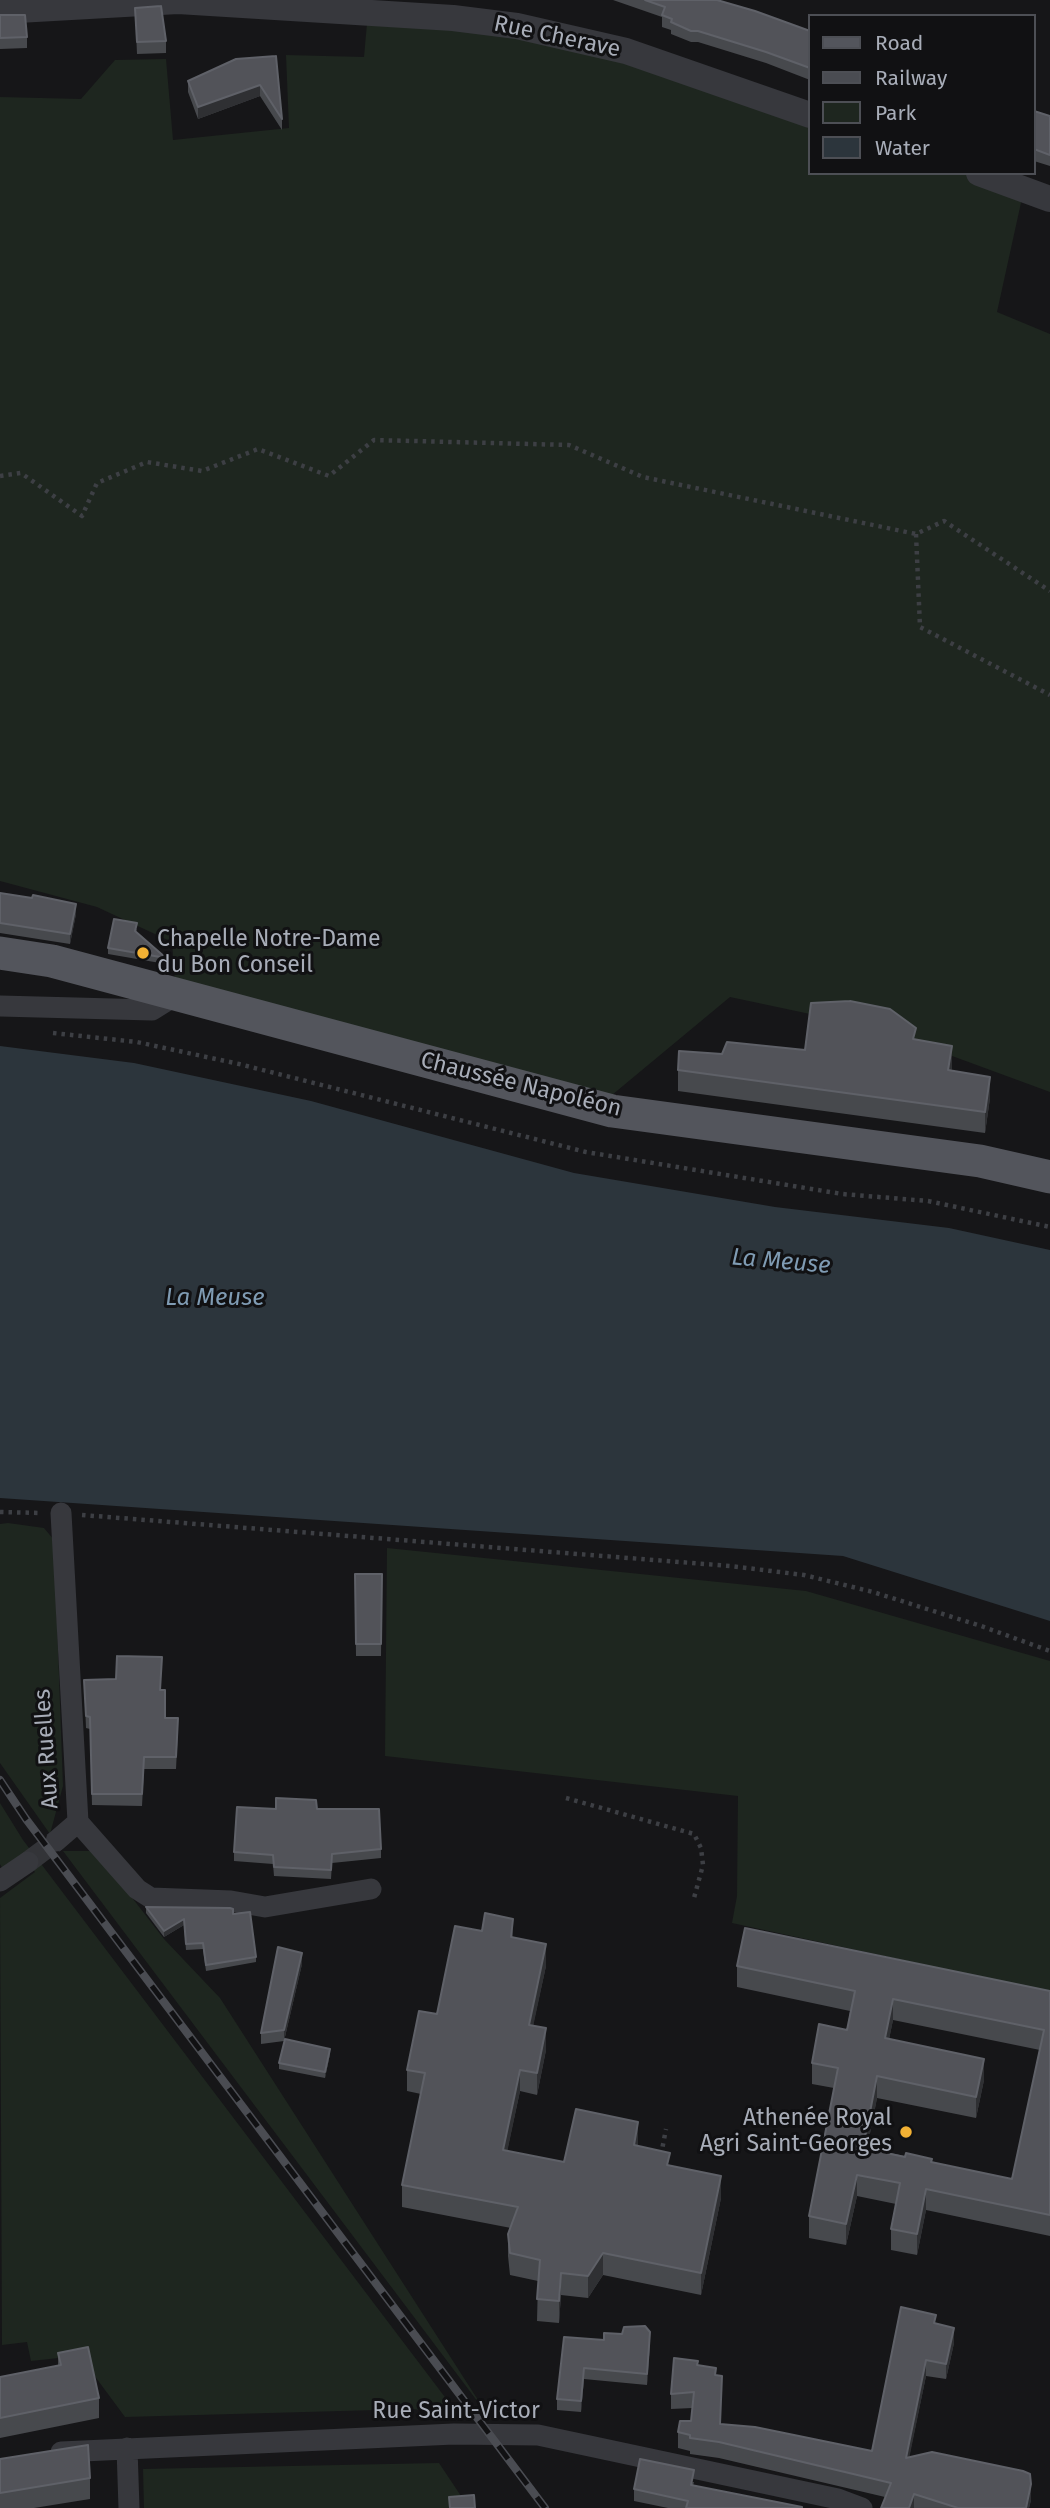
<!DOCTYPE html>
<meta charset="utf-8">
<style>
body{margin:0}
#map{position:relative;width:1050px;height:2508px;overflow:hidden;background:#161618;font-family:"Fira Sans",sans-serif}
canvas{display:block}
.legend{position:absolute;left:808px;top:14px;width:228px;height:161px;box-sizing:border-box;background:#111113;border:2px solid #4d4f55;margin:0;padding:9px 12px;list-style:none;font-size:21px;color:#a8adb8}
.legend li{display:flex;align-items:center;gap:14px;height:35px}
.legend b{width:35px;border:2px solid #4d4f55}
</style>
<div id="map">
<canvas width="1050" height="2508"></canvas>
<ul class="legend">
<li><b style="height:9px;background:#53555c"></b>Road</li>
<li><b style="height:9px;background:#4a4c52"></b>Railway</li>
<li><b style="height:19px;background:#1e261f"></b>Park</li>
<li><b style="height:19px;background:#2c353c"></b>Water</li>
</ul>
</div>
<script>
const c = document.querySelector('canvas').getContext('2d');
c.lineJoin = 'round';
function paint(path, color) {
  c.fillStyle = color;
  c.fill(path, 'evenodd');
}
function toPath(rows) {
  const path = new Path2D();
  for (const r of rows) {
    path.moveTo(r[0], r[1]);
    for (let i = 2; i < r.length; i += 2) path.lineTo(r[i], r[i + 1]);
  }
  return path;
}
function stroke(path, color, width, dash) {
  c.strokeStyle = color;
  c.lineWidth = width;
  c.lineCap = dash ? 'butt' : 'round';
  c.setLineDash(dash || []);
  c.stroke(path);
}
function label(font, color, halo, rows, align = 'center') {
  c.font = font + ' "Fira Sans",sans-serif';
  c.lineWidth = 6;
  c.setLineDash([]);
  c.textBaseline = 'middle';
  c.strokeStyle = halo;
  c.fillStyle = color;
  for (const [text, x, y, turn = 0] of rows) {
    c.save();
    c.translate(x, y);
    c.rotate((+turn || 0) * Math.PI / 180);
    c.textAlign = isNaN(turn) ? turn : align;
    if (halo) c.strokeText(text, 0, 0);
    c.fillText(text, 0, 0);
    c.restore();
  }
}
const green = toPath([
 [368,12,517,26,810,115,810,173,979,173,1024,189,997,312,1050,334,1050,1092,876,1028,730,997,612,1095,175,983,172,942,97,907,0,881,0,97,81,99,115,60,166,59,173,140,289,128,286,55,364,57],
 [8,1523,44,1528,54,1540,63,1786,50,1834,0,1763,0,1524],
 [387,1548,806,1591,1050,1661,1050,1992,732,1923,737,1896,738,1796,385,1756],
 [0,1803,23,1840,460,2417,413,2409,125,2417,88,2367,86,2355,31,2361,27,2342,2,2345,0,1898,35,1872,23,1855,2,1868,0,1864],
 [63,1851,96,1851,164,1939,220,1998,487,2414],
 [439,2463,469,2508,144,2508,143,2469]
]);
const water = toPath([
 [0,1046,134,1063,311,1101,574,1173,775,1207,949,1228,1050,1250,1050,1621,843,1556,0,1498]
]);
const minorTunnel = toPath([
 [28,1862,56,1841]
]);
const path = toPath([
 [0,476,21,473,82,516,97,483,147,462,202,471,258,449,329,476,374,440,569,445,643,477,916,534,944,521,1050,591],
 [916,534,920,627,1050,695],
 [53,1033,137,1042,239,1064,586,1152,842,1194,928,1201,1050,1227],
 [0,1512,41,1513],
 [82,1515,730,1566,804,1575,873,1592,981,1626,1050,1651],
 [566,1798,694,1834,701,1848,703,1865,694,1898],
 [661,2155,666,2129]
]);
const minor = toPath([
 [0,1006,152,1010,176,995],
 [61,1513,78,1822,137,1889,151,1898,231,1901,265,1907,371,1889],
 [56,1841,78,1822],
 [0,1881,28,1862],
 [127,2448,129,2508],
 [61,2452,454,2434,538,2435,838,2499,862,2508]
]);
const tertiary = toPath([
 [0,11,178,1,453,18,517,26,626,51,810,115],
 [979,173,1050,199]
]);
const primary = toPath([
 [0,953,52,961,612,1111,980,1161,1050,1177]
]);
const rail = toPath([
 [0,1780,26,1819,545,2508]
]);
const wall = toPath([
 [613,0,717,0,810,31,810,80,766,63,698,42,691,42,671,34,671,30,662,27,662,17],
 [135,8,166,41,166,53,137,54],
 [0,15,27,37,27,48,0,49],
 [276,56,282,119,282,130,260,96,198,119,188,92,188,81],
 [1034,111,1050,116,1050,166,1034,161],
 [0,893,76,914,70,944,0,933],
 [137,929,136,932,166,958,166,964,108,954,108,948],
 [916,1039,952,1067,951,1071,990,1098,985,1133,678,1091,678,1070,722,1054,805,1050],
 [355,1574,382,1574,381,1656,356,1656],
 [116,1679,161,1690,165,1718,178,1730,176,1769,144,1769,142,1806,92,1805,90,1729,86,1728,84,1680],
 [276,1809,317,1809,381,1849,381,1858,332,1863,331,1879,274,1876,273,1864,234,1861,234,1852],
 [146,1907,233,1914,256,1957,256,1962,206,1971,203,1949,186,1950,184,1925,164,1937,146,1913],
 [513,1937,546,1966,533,2025,546,2050,537,2095,520,2091,507,2151,564,2162,638,2144,638,2146,721,2198,701,2295,603,2275,588,2298,561,2295,559,2323,537,2321,538,2281,510,2275,508,2256,508,2234,511,2228,402,2207,402,2185,421,2094,407,2091,407,2070,437,2014],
 [302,1964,284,2041,261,2044,261,2033],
 [737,1966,1050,1991,1050,2236,926,2210,917,2255,891,2250,891,2229,896,2204,857,2196,846,2245,809,2238,809,2216,834,2088,812,2084,812,2063,847,2030,850,2011,737,1987],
 [893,2020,1040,2050,1012,2179,867,2148,877,2098,976,2118,984,2080,889,2039],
 [330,2054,325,2078,279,2069,279,2063],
 [936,2324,954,2343,946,2379,926,2376,909,2457,1031,2500,1029,2508,881,2508,885,2497,719,2458,690,2454,690,2451,678,2448,678,2432,691,2421,692,2408,671,2409,671,2394,698,2365,716,2376,721,2424,872,2451],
 [604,2340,650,2343,647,2385,584,2379,581,2412,557,2410,557,2399],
 [58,2353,99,2398,99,2418,0,2438,0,2377,58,2366],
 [0,2459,90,2478,90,2499,34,2508,0,2508],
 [694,2482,693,2486,802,2508,668,2508,634,2501,634,2489]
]);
const shadedWall = toPath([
 [260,85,260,96,198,119,198,107],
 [76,904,76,914,70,944,70,934],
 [952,1046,952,1067,948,1091,948,1070],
 [990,1077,990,1098,985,1133,985,1112],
 [184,1919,184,1925,164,1937,164,1931],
 [513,1919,513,1940,511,1937],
 [546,1944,546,1966,529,2046,529,2025],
 [302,1953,302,1964,284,2041,284,2030],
 [893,1999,893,2020,885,2059,885,2038],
 [546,2028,546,2050,537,2095,537,2073],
 [330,2049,330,2054,325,2078,325,2072],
 [984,2059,984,2080,976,2118,976,2097],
 [520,2070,520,2091,503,2172,503,2150],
 [877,2076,877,2098,863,2169,863,2148],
 [638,2122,638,2144,634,2167,634,2145],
 [857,2175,857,2196,846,2245,846,2224],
 [721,2176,721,2198,701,2295,701,2273],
 [926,2189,926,2210,917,2255,917,2234],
 [603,2253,603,2275,588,2298,588,2276],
 [561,2273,561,2295,559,2323,559,2301],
 [954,2328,954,2343,946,2379,946,2364],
 [650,2332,650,2343,647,2385,647,2374],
 [926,2360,926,2376,906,2474,906,2458],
 [584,2368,584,2379,581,2412,581,2401],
 [1031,2484,1031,2500,1029,2508,1026,2508],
 [914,2494,914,2508,909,2508]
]);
const building = toPath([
 [645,0,717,0,755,11,810,31,810,68,766,52,698,31,691,31,671,22,672,19,662,15,665,7,645,0],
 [161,6,166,41,137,42,135,8,161,6],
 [0,15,25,15,27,37,0,38,0,15],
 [276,56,282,119,260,85,198,107,188,81,236,59,276,56],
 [1034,111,1050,116,1050,155,1034,149,1034,111],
 [0,893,32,898,33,895,76,904,70,934,0,923,0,893],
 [114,919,137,923,135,931,166,958,108,948,114,919],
 [850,1001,890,1009,916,1028,913,1039,952,1046,948,1070,990,1077,985,1112,678,1070,679,1051,722,1054,727,1042,805,1050,811,1003,850,1001],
 [355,1574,382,1574,381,1644,356,1644,355,1574],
 [117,1656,162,1657,160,1690,165,1690,165,1718,178,1718,176,1757,144,1757,142,1794,92,1794,90,1717,86,1716,84,1680,116,1679,117,1656],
 [276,1798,316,1800,317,1809,379,1809,381,1849,332,1854,331,1870,274,1867,273,1855,234,1852,237,1807,276,1809,276,1798],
 [146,1907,230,1908,233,1909,233,1914,250,1912,256,1957,206,1965,203,1943,186,1944,184,1919,164,1931,146,1907],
 [485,1913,513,1919,511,1937,546,1944,529,2025,546,2028,537,2073,520,2070,503,2150,564,2162,576,2109,638,2122,634,2145,670,2153,667,2165,721,2176,701,2273,603,2253,588,2276,561,2273,559,2301,537,2299,540,2260,510,2253,508,2234,518,2207,402,2185,425,2073,407,2070,419,2011,437,2014,455,1926,482,1931,485,1913],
 [745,1928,1050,1991,1050,2215,926,2189,917,2234,891,2229,900,2183,857,2175,846,2224,809,2216,838,2068,812,2063,819,2024,847,2030,855,1991,737,1966,745,1928],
 [893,1999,1044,2030,1012,2179,931,2162,932,2159,906,2153,905,2157,863,2148,877,2076,976,2097,984,2059,885,2038,893,1999],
 [278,1947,302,1953,284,2030,261,2033,278,1947],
 [285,2039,330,2049,325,2072,279,2063,285,2039],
 [901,2307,936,2315,934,2323,954,2328,946,2364,926,2360,906,2458,932,2452,1023,2471,1030,2474,1031,2484,1026,2508,958,2508,914,2494,909,2508,881,2508,891,2483,719,2442,690,2438,690,2435,678,2432,680,2421,691,2421,694,2392,671,2394,674,2358,698,2361,697,2365,716,2368,715,2375,722,2376,720,2424,755,2427,872,2451,901,2307],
 [645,2326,650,2332,647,2374,584,2368,581,2401,557,2399,564,2337,604,2340,604,2333,622,2334,624,2327,645,2326],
 [88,2347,99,2398,0,2418,0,2377,61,2365,58,2353,88,2347],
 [88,2445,90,2478,0,2493,0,2459,88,2445],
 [640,2459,694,2470,691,2485,802,2507,802,2508,686,2508,688,2501,634,2489,640,2459],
 [474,2495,475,2508,450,2508,449,2497,474,2495]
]);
const markers = [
 [143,953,7,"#f2b134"],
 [906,2132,7,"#f2b134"]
];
const streetNames = [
 ["Rue Cherave",557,37,12],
 ["Chaussée Napoléon",521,1085,14],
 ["Aux Ruelles",47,1749,-94],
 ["Rue Saint-Victor",456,2412]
];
const poiNames = [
 ["Chapelle Notre-Dame",157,940],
 ["du Bon Conseil",157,966],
 ["Athenée Royal",892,2119,"right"],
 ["Agri Saint-Georges",892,2145,"right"]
];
const waterNames = [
 ["La Meuse",781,1262,5],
 ["La Meuse",215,1298]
];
paint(green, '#1e261f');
paint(water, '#2c353c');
stroke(minorTunnel, '#333438', 21, [21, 10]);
stroke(path, '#3d3f44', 4.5, [3.5, 5]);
stroke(minor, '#37383d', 21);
stroke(tertiary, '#37383d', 26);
stroke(primary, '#53555c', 33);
stroke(rail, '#4a4c52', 8);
stroke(rail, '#111113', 5, [16]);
paint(wall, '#47494d');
paint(shadedWall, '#2f3033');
paint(building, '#525359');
stroke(building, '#5f6168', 2);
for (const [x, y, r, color] of markers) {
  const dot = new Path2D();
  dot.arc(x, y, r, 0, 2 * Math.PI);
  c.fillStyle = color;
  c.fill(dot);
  stroke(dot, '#111113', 2.5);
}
label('23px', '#a8adb8', '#111113', streetNames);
label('23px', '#a8adb8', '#111113', poiNames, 'left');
label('italic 24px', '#7f9bb3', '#111113', waterNames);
</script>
